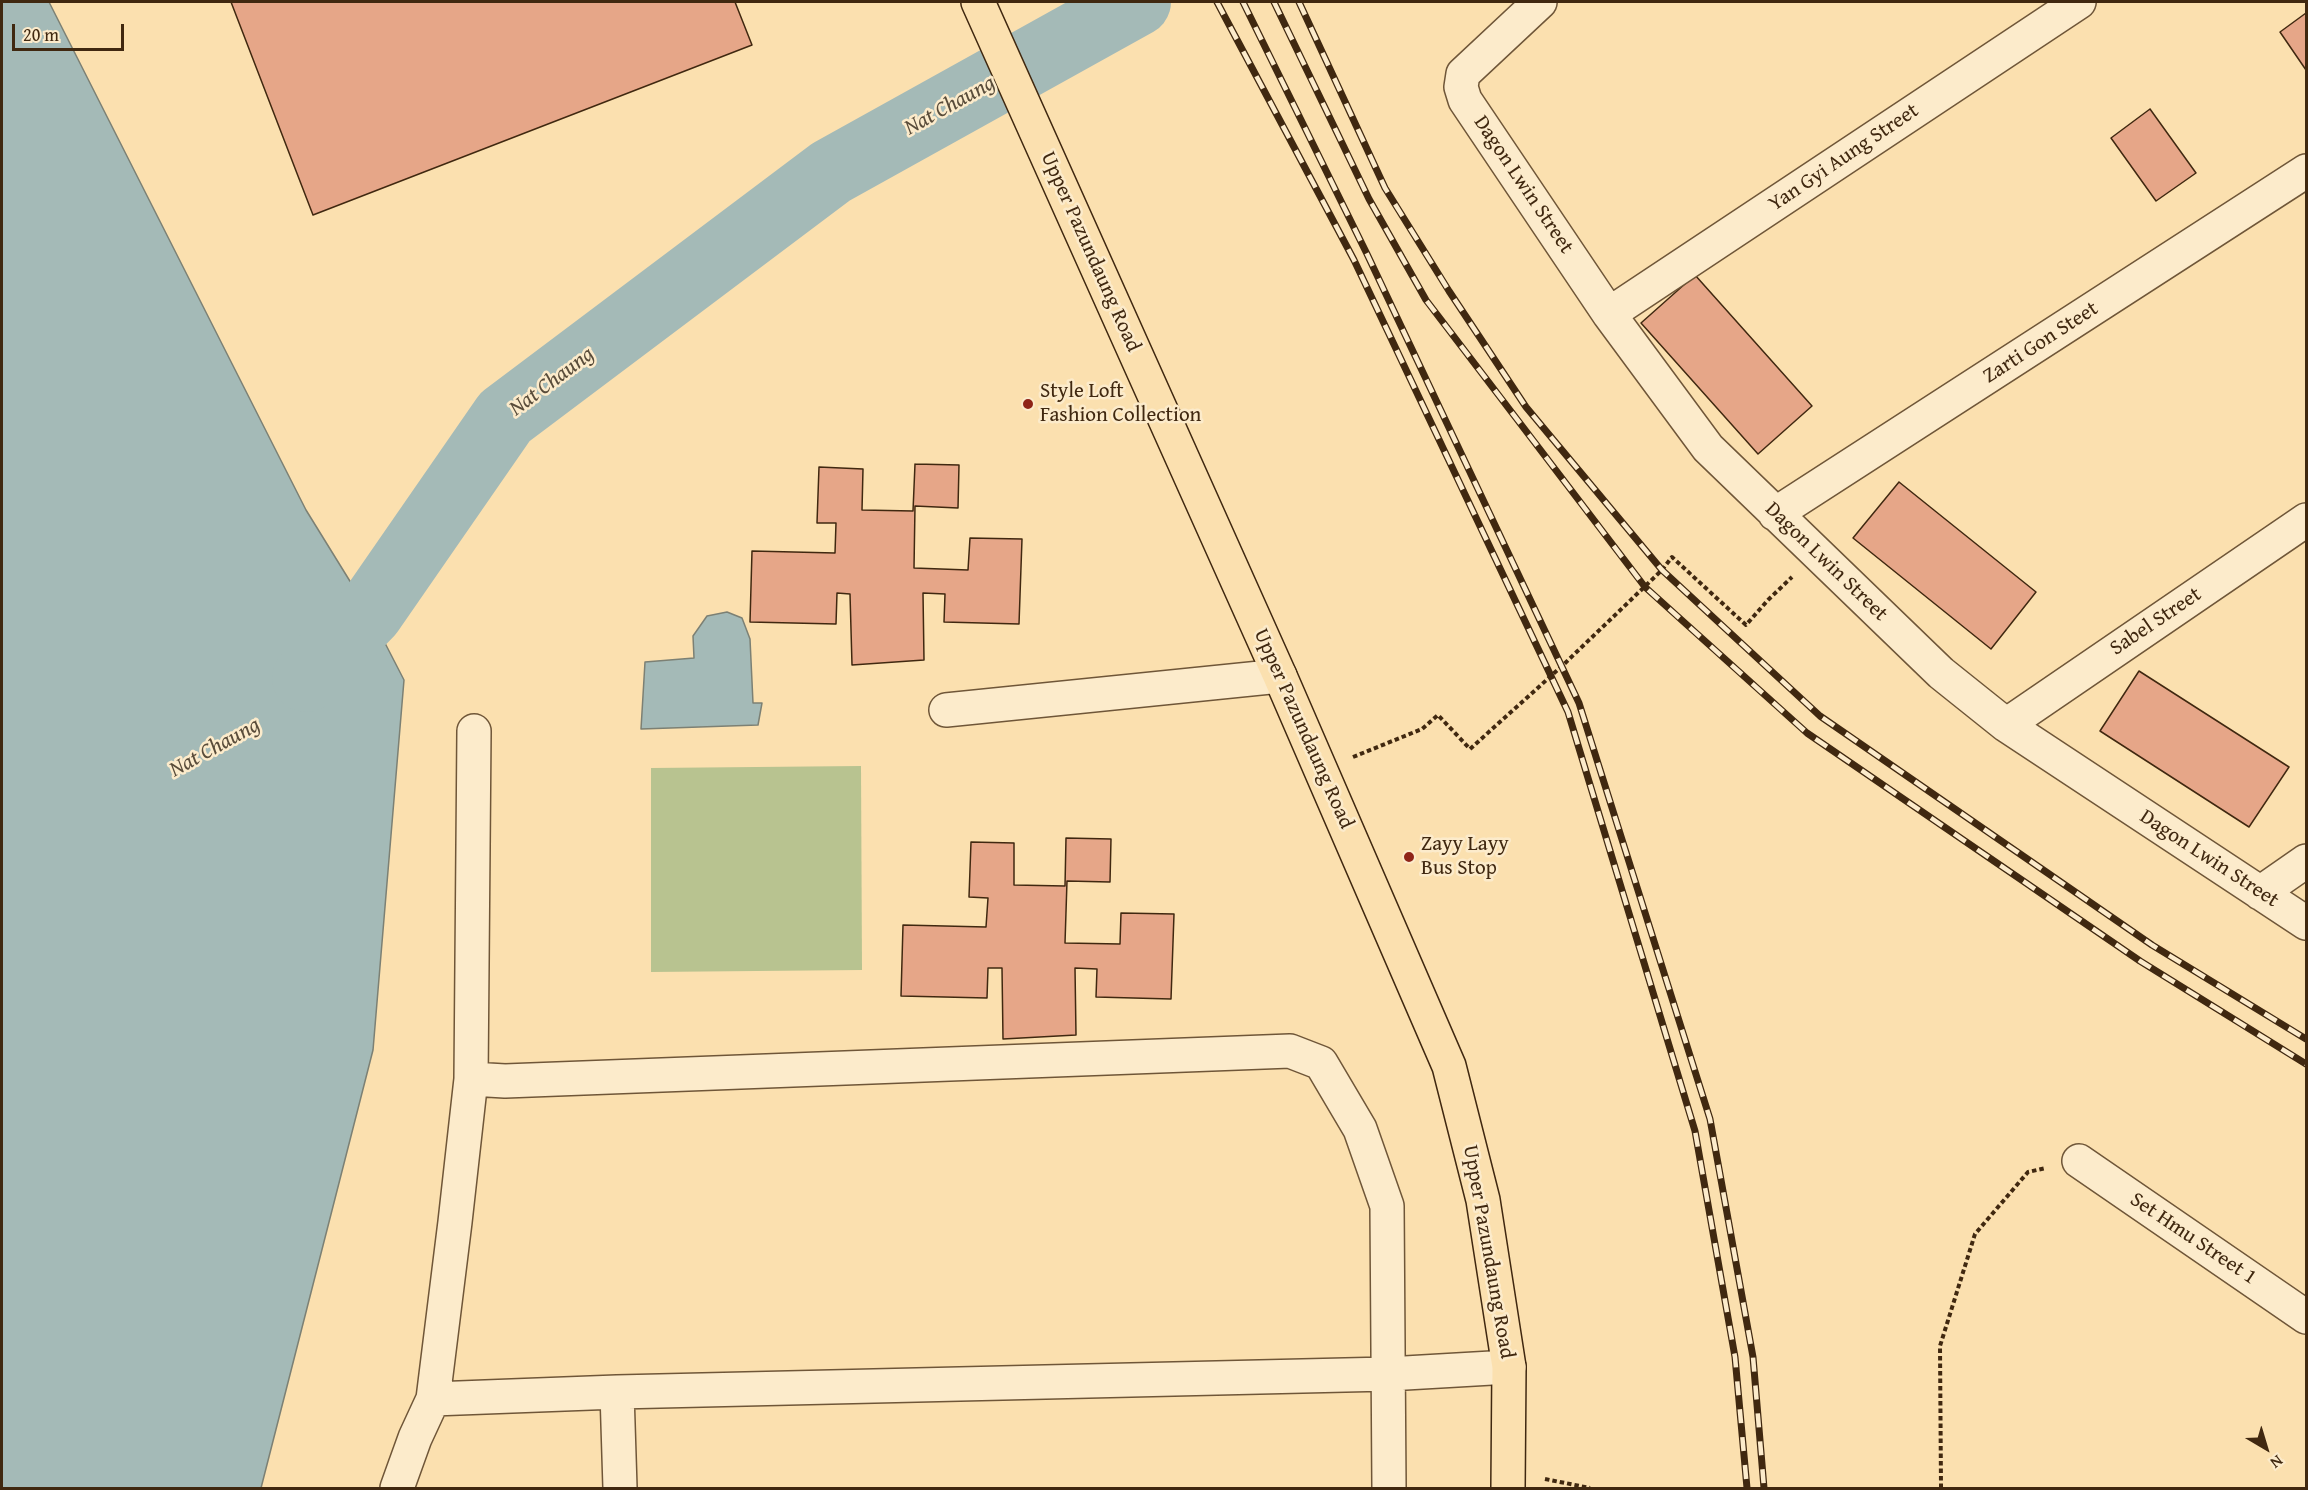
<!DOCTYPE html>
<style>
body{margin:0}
#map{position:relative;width:2308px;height:1490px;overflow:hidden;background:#fbe0af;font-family:"Gentium Book Plus",serif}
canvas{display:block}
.frame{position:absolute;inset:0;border:3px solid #402810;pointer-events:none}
.north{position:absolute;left:2236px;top:1418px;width:60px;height:60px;-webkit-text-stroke:4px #fcebcb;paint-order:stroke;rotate:142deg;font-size:16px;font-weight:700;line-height:24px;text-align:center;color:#402810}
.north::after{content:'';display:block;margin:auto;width:21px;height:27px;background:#402810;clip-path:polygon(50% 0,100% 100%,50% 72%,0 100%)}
.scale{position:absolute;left:12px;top:24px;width:112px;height:27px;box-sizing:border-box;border:3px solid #402810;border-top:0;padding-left:8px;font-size:18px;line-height:21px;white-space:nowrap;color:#402810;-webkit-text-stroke:4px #fcebcb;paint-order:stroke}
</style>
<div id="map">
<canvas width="2308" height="1490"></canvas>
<div class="frame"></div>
<div class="north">N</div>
<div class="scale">20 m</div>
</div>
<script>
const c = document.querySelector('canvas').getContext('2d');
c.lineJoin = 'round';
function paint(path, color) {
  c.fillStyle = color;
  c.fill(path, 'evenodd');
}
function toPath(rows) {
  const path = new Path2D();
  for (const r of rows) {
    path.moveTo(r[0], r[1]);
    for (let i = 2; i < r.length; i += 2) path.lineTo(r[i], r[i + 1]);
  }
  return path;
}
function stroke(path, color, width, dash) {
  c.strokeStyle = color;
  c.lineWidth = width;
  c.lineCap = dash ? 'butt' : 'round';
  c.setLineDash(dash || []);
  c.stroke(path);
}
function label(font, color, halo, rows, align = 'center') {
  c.font = font + ' "Gentium Book Plus",serif';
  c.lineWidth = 5;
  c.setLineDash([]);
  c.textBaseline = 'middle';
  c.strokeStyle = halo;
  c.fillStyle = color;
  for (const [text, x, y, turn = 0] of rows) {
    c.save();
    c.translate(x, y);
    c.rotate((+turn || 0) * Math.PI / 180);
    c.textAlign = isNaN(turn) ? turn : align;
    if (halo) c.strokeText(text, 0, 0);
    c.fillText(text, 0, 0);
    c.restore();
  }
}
const green = toPath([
 [861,766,862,970,651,972,651,768]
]);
const water = toPath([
 [2,2,49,2,306,510,369,612,404,680,373,1050,261,1488,2,1488,2,2],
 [727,612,742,618,750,639,753,703,762,703,758,725,641,729,645,662,694,658,693,636,707,616,727,612]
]);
const river = toPath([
 [306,678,370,612,505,417,831,172,1137,2]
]);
const building = toPath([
 [231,2,735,2,752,45,313,215,231,2],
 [2306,13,2306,70,2280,32,2306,13],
 [2150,109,2196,173,2156,201,2111,138,2150,109],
 [1695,275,1812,406,1758,454,1641,323,1695,275],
 [915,464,959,465,958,508,915,506,914,568,968,570,970,538,1022,539,1019,624,944,622,945,594,923,593,924,660,852,665,850,594,837,593,836,624,750,622,752,551,835,553,836,523,817,523,819,467,863,469,862,510,913,511,915,464],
 [1899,482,2036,592,1991,649,1853,538,1899,482],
 [2139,671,2289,767,2249,827,2100,731,2139,671],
 [1066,838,1111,839,1110,882,1067,881,1065,943,1120,944,1121,913,1174,914,1171,999,1096,997,1097,969,1075,968,1076,1035,1003,1039,1002,968,988,968,987,998,901,996,903,925,986,927,988,898,969,897,971,842,1014,843,1014,885,1065,886,1066,838]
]);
const path = toPath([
 [1353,757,1422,729,1438,715,1470,749,1562,666,1662,570,1672,557,1746,625,1768,600,1792,577],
 [1545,1479,1590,1488],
 [1941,1488,1940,1346,1975,1234,2028,1172,2046,1168]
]);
const minor = toPath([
 [1540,2,1463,74,1461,87,1465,100,1609,314,1708,448,1941,673,2006,725,2306,923],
 [1609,314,2079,2],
 [1775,514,2306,171],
 [946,710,1280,676],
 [2006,725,2306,520],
 [2260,893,2306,861],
 [471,1079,505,1081,1290,1051,1321,1063,1360,1129,1387,1206,1389,1488],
 [2079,1161,2306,1317],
 [617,1392,620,1488],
 [433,1399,617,1392,1388,1374,1509,1367],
 [397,1488,415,1438,433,1399,455,1222,471,1079,474,731]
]);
const primary = toPath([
 [978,2,1280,676,1449,1066,1483,1200,1509,1367,1508,1488]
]);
const rail = toPath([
 [1217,2,1354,260,1568,712,1695,1131,1735,1357,1747,1488],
 [1243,2,1367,254,1579,703,1710,1119,1753,1357,1764,1488],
 [1274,2,1369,199,1426,300,1645,587,1807,733,2140,961,2306,1064],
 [1299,2,1385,188,1449,291,1526,407,1662,570,1820,716,2152,945,2306,1039]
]);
const markers = [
 [1028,404,6,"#8f2418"],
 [1409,857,6,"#8f2418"]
];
const streetNames = [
 ["Yan Gyi Aung Street",1844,158,-34],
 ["Dagon Lwin Street",1523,185,56],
 ["Upper Pazundaung Road",1090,252,66],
 ["Zarti Gon Steet",2041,343,-33],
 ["Dagon Lwin Street",1826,562,44],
 ["Sabel Street",2156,622,-34],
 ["Upper Pazundaung Road",1303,729,66],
 ["Dagon Lwin Street",2209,859,33],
 ["Set Hmu Street 1",2193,1239,34],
 ["Upper Pazundaung Road",1488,1252,80]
];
const poiNames = [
 ["Style Loft",1040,392],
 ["Fashion Collection",1040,416],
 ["Zayy Layy",1421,845],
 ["Bus Stop",1421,869]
];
const waterNames = [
 ["Nat Chaung",950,106,-29],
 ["Nat Chaung",552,382,-37],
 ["Nat Chaung",215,748,-29]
];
paint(green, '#b8c390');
paint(water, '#a4bab7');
stroke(water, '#7c8074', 1.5);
stroke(river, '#a4bab7', 68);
paint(building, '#e6a688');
stroke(building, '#402810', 1.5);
stroke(minor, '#6f5638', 36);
stroke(primary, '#402810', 36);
stroke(path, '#402810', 4, [4.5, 3]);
stroke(minor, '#fcebcb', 33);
stroke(primary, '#fbe0af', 33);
stroke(rail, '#402810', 7);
stroke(rail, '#fcebcb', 4.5, [14]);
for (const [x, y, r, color] of markers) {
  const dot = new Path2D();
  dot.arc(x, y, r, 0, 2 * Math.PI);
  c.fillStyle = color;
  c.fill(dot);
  stroke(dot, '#fcebcb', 2);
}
label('21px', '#402810', '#fcebcb', streetNames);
label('21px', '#402810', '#fcebcb', poiNames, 'left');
label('italic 22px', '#594c3a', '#fcebcb', waterNames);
</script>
